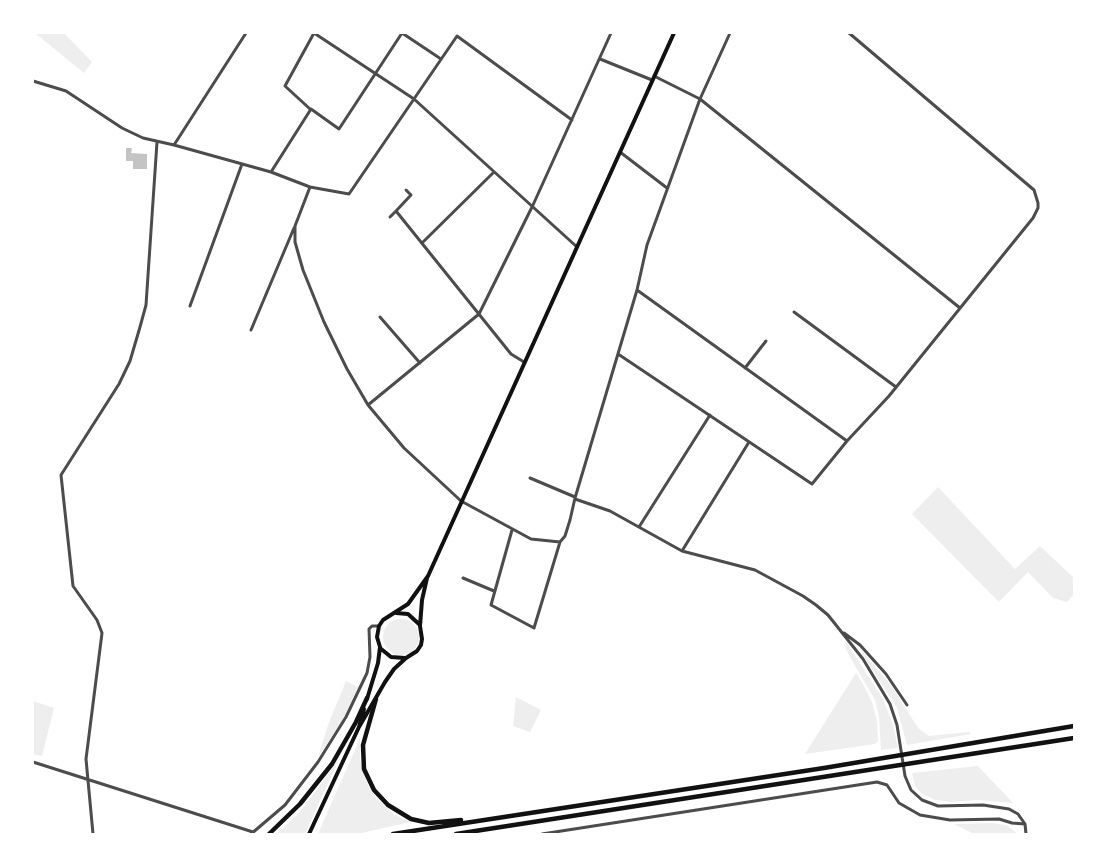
<!DOCTYPE html>
<style>
body{margin:0}
#map{position:relative;width:1107px;height:867px;overflow:hidden;background:#fff;font-family:"Times New Roman",serif}
canvas{display:block}
.frame{position:absolute;inset:0;border:34px solid #fff;pointer-events:none}
</style>
<div id="map">
<canvas width="1107" height="867"></canvas>
<div class="frame"></div>
</div>
<script>
const c = document.querySelector('canvas').getContext('2d');
c.lineJoin = 'round';
function paint(path, color) {
  c.fillStyle = color;
  c.fill(path, 'evenodd');
}
function toPath(rows) {
  const path = new Path2D();
  for (const r of rows) {
    if (r.length === 3) {
      path.moveTo(r[0] + r[2], r[1]);
      path.arc(r[0], r[1], r[2], 0, 2 * Math.PI);
      continue;
    }
    path.moveTo(r[0], r[1]);
    for (let i = 2; i < r.length; i += 2) path.lineTo(r[i], r[i + 1]);
  }
  return path;
}
function stroke(path, color, width, dash) {
  c.strokeStyle = color;
  c.lineWidth = width;
  c.lineCap = dash ? 'butt' : 'round';
  c.setLineDash(dash || []);
  c.stroke(path);
}
const green = toPath([
 [35,33,64,33,92,62,84,73],
 [938,487,1015,569,1040,546,1074,578,1074,594,1067,602,1053,598,1028,572,999,602,912,514],
 [401,637,18],
 [847,643,883,699,893,725,898,748,881,750,879,717,875,700,851,659,845,647],
 [862,651,891,685,918,728,929,736,969,732,971,734,907,745,897,708,861,652],
 [856,673,863,684,872,702,877,721,878,741,875,744,805,754],
 [346,681,358,687,343,719,318,757,328,725],
 [516,697,541,710,530,732,513,726],
 [33,701,54,708,42,756,33,754],
 [360,738,360,761,366,781,375,797,395,815,411,822,357,834,318,834],
 [339,759,305,834,276,834,300,812],
 [978,766,1013,803,978,800,952,802,935,800,921,793,915,786,912,773],
 [992,823,1006,825,1018,834,974,834,954,824]
]);
const building = toPath([
 [126,148,132,148,131,153,147,154,147,169,133,169,133,161,126,161]
]);
const minor = toPath([
 [314,33,414,99,577,247],
 [402,33,441,59],
 [600,59,652,80],
 [654,76,700,99,960,308],
 [33,81,66,91,122,128,143,138,174,145,271,172,310,187,349,194,457,36,572,120],
 [310,109,285,86,314,33],
 [174,145,246,33],
 [620,152,667,188],
 [271,172,311,109,339,129,402,33],
 [310,187,295,226,295,242,303,270,324,322,347,369,368,405,404,448,461,501,531,539,560,542],
 [396,211,411,195,406,190],
 [390,217,396,211,511,354,524,362],
 [422,243,494,172],
 [637,290,847,441],
 [190,306,242,164],
 [794,312,896,387],
 [380,317,420,363],
 [251,330,294,228],
 [618,354,812,484,847,441,889,396,1033,218,1038,208,1038,203,1034,190,849,33],
 [745,368,766,341],
 [368,405,479,314,533,205,611,33],
 [530,478,575,497],
 [575,499,610,511,682,551,755,570,803,596,816,605,828,615,863,659,890,704,897,725,905,776,911,790,922,800,938,806,983,805,1009,809,1018,814,1025,824,1026,834],
 [639,527,710,415],
 [512,530,491,605,534,628,560,542,565,536,570,520,575,498,637,290,647,245,700,99,730,33],
 [682,551,749,442],
 [463,578,494,591],
 [844,633,860,645,886,674,907,705],
 [33,762,253,832],
 [93,834,86,759,102,633,97,620,73,586,61,475,119,384,130,361,140,327,146,305,157,142],
 [251,834,285,805,318,762,346,717,367,673,370,657,369,629,372,626,379,626],
 [542,834,877,782,887,785,899,803,920,815,950,820,999,819,1012,823,1025,824]
]);
const secondary = toPath([
 [396,613,408,614,420,625],
 [380,648,391,657,405,658],
 [367,699,378,663,380,647,377,637,379,626,383,620,408,604,428,576,674,33],
 [359,727,364,709],
 [309,834,359,727,385,682,394,669,406,658,417,651,421,645,422,639,420,626,422,600,427,578]
]);
const motorway = toPath([
 [376,699,363,745,364,769,374,790,388,805,411,819,429,823,461,820],
 [269,834,300,804,332,764,356,722,367,698],
 [393,834,824,768,1074,726],
 [456,834,1074,738]
]);
paint(green, '#eee');
paint(building, '#c4c4c4');
stroke(minor, '#4c4c4c', 3);
stroke(secondary, '#111', 4);
stroke(motorway, '#111', 4.5);
</script>
